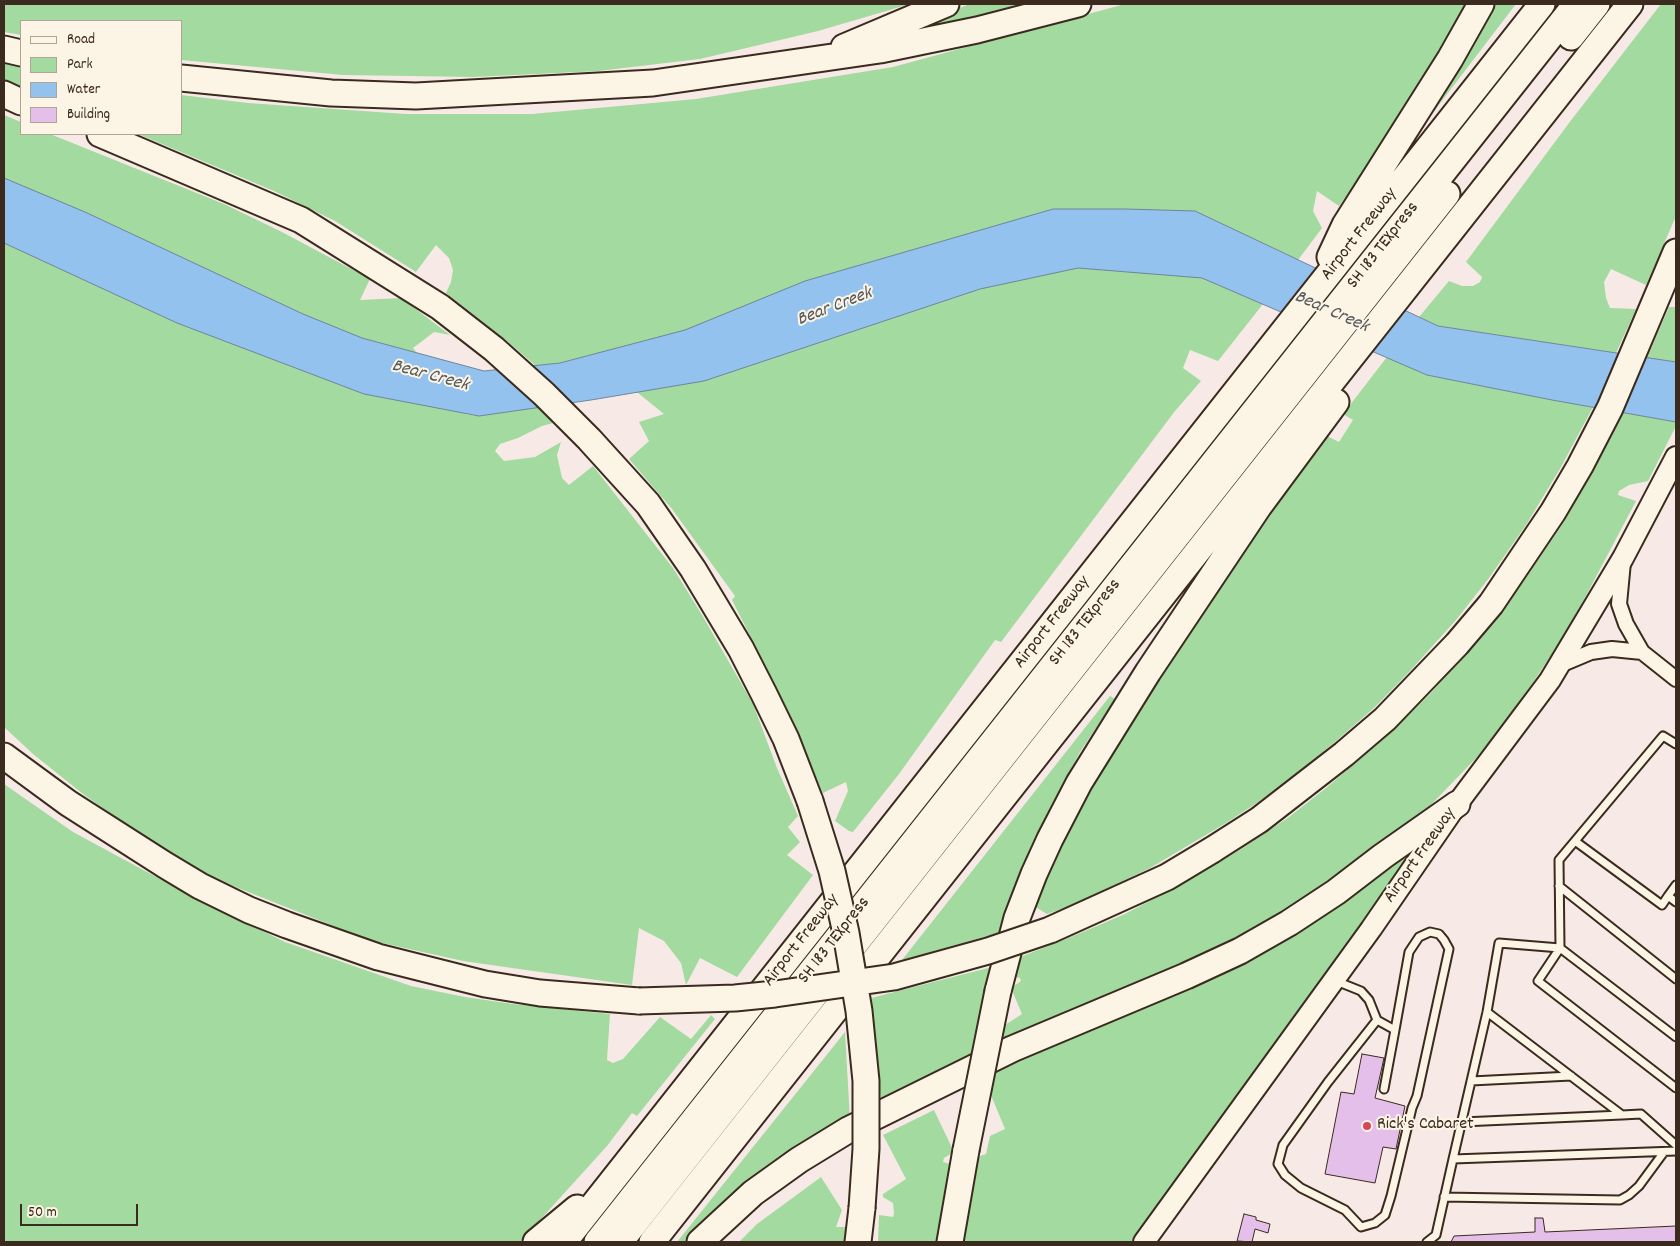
<!DOCTYPE html>
<style>
body{margin:0}
#map{position:relative;width:1680px;height:1246px;overflow:hidden;background:#f7eae6;font-family:Dekko,sans-serif}
canvas{display:block}
.frame{position:absolute;inset:0;border:5px solid #3b2a1e;pointer-events:none}
.legend{position:absolute;left:20px;top:20px;width:162px;height:115px;box-sizing:border-box;background:#fcf5e5;border:1px solid #afa495;margin:0;padding:6px 9px;list-style:none;font-size:15px;color:#3b2a1e}
.legend li{display:flex;align-items:center;gap:10px;height:25px}
.legend b{width:25px;border:1px solid #afa495}
.scale{position:absolute;left:20px;top:1204px;width:118px;height:22px;box-sizing:border-box;border:2px solid #3b2a1e;border-top:0;padding-left:6px;font-size:15px;line-height:18px;white-space:nowrap;color:#3b2a1e;-webkit-text-stroke:4px #fcf5e5;paint-order:stroke}
</style>
<div id="map">
<canvas width="1680" height="1246"></canvas>
<div class="frame"></div>
<ul class="legend">
<li><b style="height:6px;background:#fcf5e5"></b>Road</li>
<li><b style="height:14px;background:#a2da9f"></b>Park</li>
<li><b style="height:14px;background:#93c2ee"></b>Water</li>
<li><b style="height:14px;background:#e3bfe9"></b>Building</li>
</ul>
<div class="scale">50 m</div>
</div>
<script>
const c = document.querySelector('canvas').getContext('2d');
c.lineJoin = 'round';
function paint(path, color) {
  c.fillStyle = color;
  c.fill(path, 'evenodd');
}
function toPath(rows) {
  const path = new Path2D();
  for (const r of rows) {
    path.moveTo(r[0], r[1]);
    for (let i = 2; i < r.length; i += 2) path.lineTo(r[i], r[i + 1]);
  }
  return path;
}
function stroke(path, color, width, dash) {
  c.strokeStyle = color;
  c.lineWidth = width;
  c.lineCap = dash ? 'butt' : 'round';
  c.setLineDash(dash || []);
  c.stroke(path);
}
function label(font, color, halo, rows, align = 'center') {
  c.font = font + ' Dekko,sans-serif';
  c.lineWidth = 4;
  c.setLineDash([]);
  c.textBaseline = 'middle';
  c.strokeStyle = halo;
  c.fillStyle = color;
  for (const [text, x, y, turn = 0] of rows) {
    c.save();
    c.translate(x, y);
    c.rotate((+turn || 0) * Math.PI / 180);
    c.textAlign = isNaN(turn) ? turn : align;
    if (halo) c.strokeText(text, 0, 0);
    c.fillText(text, 0, 0);
    c.restore();
  }
}
const green = toPath([
 [4,4,910,4,818,31,700,59,598,71,474,77,343,75,181,60,181,21,21,21,21,35,4,32],
 [970,4,1024,4,899,37,895,32],
 [1125,4,1470,4,1449,41,1363,174,1339,206,1317,191,1313,211,1322,228,1298,260,1263,243,1220,285,1263,304,1218,361,1190,350,1183,368,1201,381,1175,411,1001,642,995,640,899,774,853,832,849,831,835,821,848,791,846,782,823,793,778,691,732,600,735,596,672,509,629,459,649,441,639,422,664,414,591,355,560,363,536,366,506,340,446,293,451,282,453,270,449,258,436,245,416,272,335,221,274,191,138,134,181,134,181,95,248,103,406,114,532,114,696,99,893,67],
 [1495,4,1516,4,1425,123,1418,127,1470,49],
 [1661,4,1676,4,1676,216,1646,285,1611,269,1604,282,1606,298,1610,308,1636,309,1616,353,1438,326,1419,317,1449,281,1462,286,1473,286,1480,282,1482,277,1466,262,1569,123],
 [4,62,21,66,21,87,4,80],
 [4,115,21,122,21,134,50,134,224,204,282,232,370,279,360,300,401,298,450,335,434,332,413,348,465,414,479,416,538,407,553,423,542,426,518,438,500,444,495,451,504,461,535,457,561,442,557,455,562,478,569,485,593,466,673,568,702,615,753,704,777,768,798,816,788,827,800,842,787,855,813,875,737,977,700,958,686,985,681,963,664,941,639,928,632,985,463,961,369,940,208,876,147,839,83,794,33,754,4,727],
 [1669,307,1676,307,1676,362,1647,358],
 [1387,357,1427,375,1593,407,1561,467,1526,525,1489,578,1456,620,1409,672,1375,707,1336,741,1297,773,1258,802,1226,823,1150,868,1073,905,1047,914,1034,906,1049,865,1087,784,1223,578,1311,455,1327,436,1339,442,1353,420,1343,414],
 [1624,412,1676,422,1676,426,1648,481,1629,485,1619,491,1618,495,1636,501,1589,590,1566,632,1540,672,1502,726,1477,757,1428,808,1393,839,1274,925,995,1050,999,1029,1022,1014,1011,988,1021,981,1020,978,1015,977,1020,957,1064,940,1125,914,1187,881,1238,851,1289,817,1326,788,1386,737,1430,694,1486,631,1523,582,1564,522],
 [1110,696,1115,699,1080,752,1051,806,1032,846,1020,876,1001,932,902,960],
 [4,784,73,832,186,893,285,942,411,986,465,997,513,1004,610,1014,607,1060,613,1063,623,1059,660,1017,691,1039,711,1015,715,1019,637,1116,632,1113,607,1146,520,1242,4,1242],
 [1407,852,1410,856,1132,1242,963,1242,977,1157,986,1154,990,1136,1005,1129,988,1088,991,1072,1181,991,1331,910,1366,885,1402,854],
 [992,967,973,1059,881,1102,871,998],
 [845,1032,850,1120,690,1242,677,1242],
 [934,1110,954,1152,944,1158,943,1162,954,1165,938,1242,878,1242,879,1215,893,1217,894,1214,893,1203,883,1197,883,1194,906,1179,883,1135],
 [821,1177,842,1210,836,1227,847,1227,845,1242,739,1242,757,1224]
]);
const water = toPath([
 [4,178,85,212,303,314,362,338,484,371,560,363,685,330,805,281,1053,209,1125,209,1195,211,1438,326,1676,362,1676,422,1552,400,1427,375,1202,278,1078,268,980,289,704,381,591,400,479,416,364,394,177,323,4,243,4,178]
]);
const building = toPath([
 [1362,1054,1384,1058,1375,1098,1405,1106,1396,1149,1383,1147,1375,1183,1325,1174,1341,1092,1354,1094,1362,1054],
 [1244,1214,1256,1217,1256,1220,1270,1224,1268,1233,1255,1229,1252,1242,1237,1241,1244,1214],
 [1535,1218,1543,1218,1545,1232,1676,1226,1676,1242,1451,1242,1454,1236,1535,1232,1535,1218]
]);
const lane = toPath([
 [1575,841,1662,905,1668,896],
 [1676,885,1668,896,1676,902],
 [1559,886,1676,979],
 [1336,981,1361,991,1369,1000,1377,1020,1328,1082,1283,1145,1278,1164,1285,1175,1301,1188,1345,1210,1361,1227,1375,1223,1385,1215,1391,1196,1412,1108,1417,1096,1449,949,1444,940,1439,934,1430,932,1419,937,1409,952,1395,1030],
 [1487,1012,1622,1115,1641,1114,1676,1145],
 [1377,1020,1395,1030,1384,1089],
 [1676,1037,1560,948,1538,981,1676,1088],
 [1471,1081,1571,1076],
 [1462,1122,1622,1115],
 [1453,1159,1487,1012,1499,943,1560,948,1559,860,1663,736,1676,744],
 [1444,1197,1620,1200,1629,1195,1639,1186,1664,1152],
 [1427,1242,1436,1235,1453,1159,1676,1151]
]);
const street = toPath([
 [1623,562,1619,604,1626,624,1642,652,1676,679],
 [1560,665,1591,652,1612,649,1642,652]
]);
const secondary = toPath([
 [1144,1242,1371,929,1457,804,1550,680,1623,558,1676,457]
]);
const highway = toPath([
 [1571,37,1597,4],
 [844,47,946,4],
 [4,49,21,53],
 [181,78,331,93,416,96,653,83,880,50,977,30,1078,4],
 [4,94,21,102],
 [100,134,301,220,440,307,494,349,544,394,589,439,648,504,693,569,741,649,764,694,786,739,810,801],
 [1330,257,1345,225,1450,59,1481,4],
 [4,756,68,803,165,865,200,886,249,910,287,925,378,957,485,984,540,993,639,1001],
 [1212,850,1259,820,1344,754,1385,719,1457,644,1491,604,1553,512,1580,466,1610,408,1676,252],
 [998,991,1017,918,1034,874,1050,839,1079,783,1148,672,1259,506,1336,402],
 [536,1242,577,1208],
 [564,1242,1542,4],
 [597,1242,1576,4],
 [620,1242,1447,194],
 [652,1242,1630,4],
 [700,1242,753,1193,799,1160,848,1130,1012,1049,1186,976,1240,951,1289,923,1336,892,1383,856,1457,804],
 [858,1242,862,1208],
 [950,1242,966,1150]
]);
const highwayBridge = toPath([
 [810,801,832,871,846,933,859,1011,866,1081,866,1149,862,1208],
 [639,1001,735,998,775,994,894,977,988,951,1050,930,1167,877,1212,850],
 [966,1150,998,991]
]);
const markers = [
 [1367,1126,5,"#d1495b"]
];
const streetNames = [
 ["Airport Freeway",1360,235,-52],
 ["SH 183 TEXpress",1384,246,-52],
 ["Airport Freeway",1053,623,-52],
 ["SH 183 TEXpress",1086,623,-52],
 ["Airport Freeway",1421,856,-55],
 ["Airport Freeway",802,941,-52],
 ["SH 183 TEXpress",835,941,-52]
];
const poiNames = [
 ["Rick's Cabaret",1377,1126]
];
const waterNames = [
 ["Bear Creek",835,308,-21],
 ["Bear Creek",1331,313,24],
 ["Bear Creek",430,377,15]
];
paint(green, '#a2da9f');
paint(water, '#93c2ee');
stroke(water, '#70859b', 1);
paint(building, '#e3bfe9');
stroke(building, '#3b2a1e', 1);
stroke(lane, '#3b2a1e', 11);
stroke(street, '#3b2a1e', 18);
stroke(secondary, '#3b2a1e', 24);
stroke(highway, '#3b2a1e', 29);
stroke(lane, '#fcf5e5', 7);
stroke(street, '#fcf5e5', 14);
stroke(secondary, '#fcf5e5', 20);
stroke(highway, '#fcf5e5', 25);
stroke(highwayBridge, '#3b2a1e', 29, []);
stroke(highwayBridge, '#fcf5e5', 25);
for (const [x, y, r, color] of markers) {
  const dot = new Path2D();
  dot.arc(x, y, r, 0, 2 * Math.PI);
  c.fillStyle = color;
  c.fill(dot);
  stroke(dot, '#fcf5e5', 2);
}
label('18px', '#3b2a1e', '#fcf5e5', streetNames);
label('18px', '#3b2a1e', '#fcf5e5', poiNames, 'left');
label('italic 19px', '#55585c', '#fcf5e5', waterNames);
</script>
